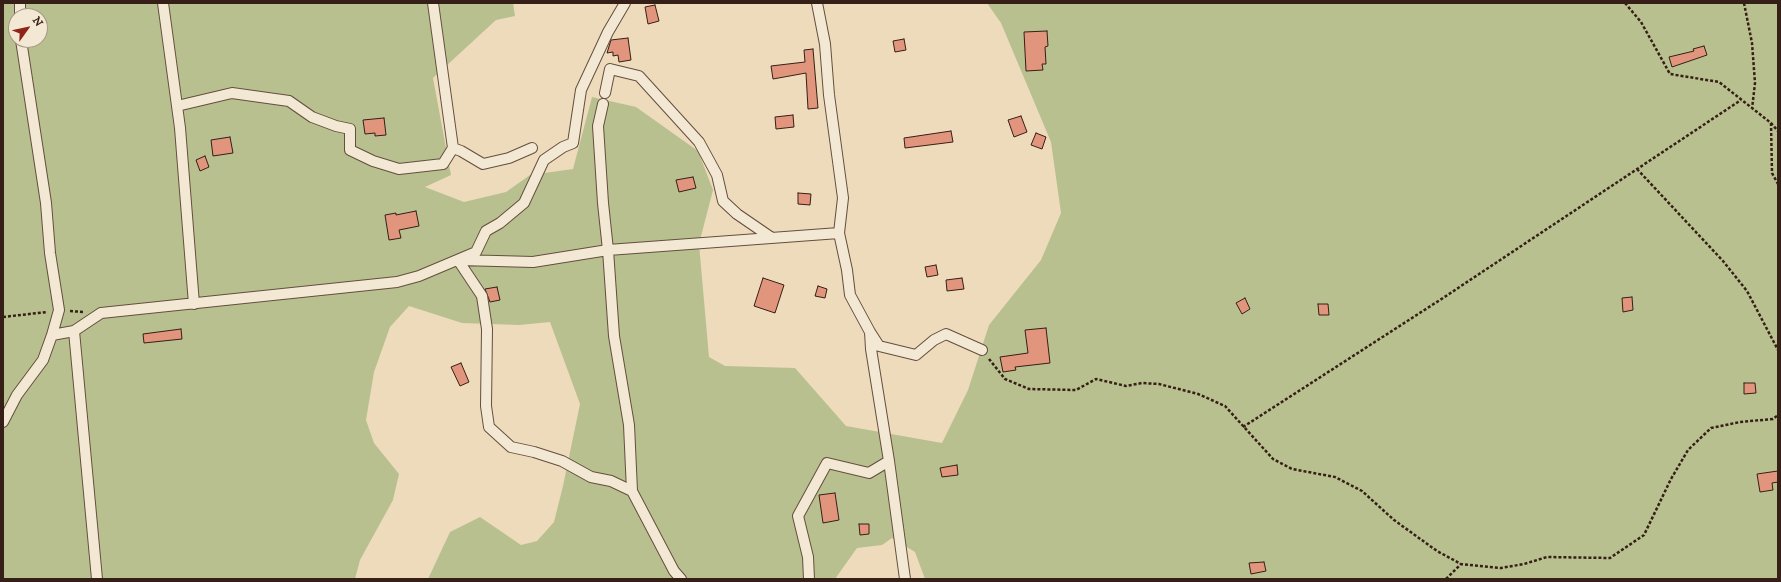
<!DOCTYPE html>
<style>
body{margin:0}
#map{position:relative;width:1781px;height:582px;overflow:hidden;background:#eddbbb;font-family:"IM FELL DW Pica",serif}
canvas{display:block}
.frame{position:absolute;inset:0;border:4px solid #361f16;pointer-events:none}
.north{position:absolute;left:8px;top:8px;width:40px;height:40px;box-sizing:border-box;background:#f3e8d3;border:1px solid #a79887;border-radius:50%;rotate:57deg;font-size:11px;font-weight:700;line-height:16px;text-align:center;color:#361f16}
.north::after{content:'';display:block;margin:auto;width:14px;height:18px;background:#8f2418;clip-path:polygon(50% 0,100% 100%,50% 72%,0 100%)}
</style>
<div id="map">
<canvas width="1781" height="582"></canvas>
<div class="frame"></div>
<div class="north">N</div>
</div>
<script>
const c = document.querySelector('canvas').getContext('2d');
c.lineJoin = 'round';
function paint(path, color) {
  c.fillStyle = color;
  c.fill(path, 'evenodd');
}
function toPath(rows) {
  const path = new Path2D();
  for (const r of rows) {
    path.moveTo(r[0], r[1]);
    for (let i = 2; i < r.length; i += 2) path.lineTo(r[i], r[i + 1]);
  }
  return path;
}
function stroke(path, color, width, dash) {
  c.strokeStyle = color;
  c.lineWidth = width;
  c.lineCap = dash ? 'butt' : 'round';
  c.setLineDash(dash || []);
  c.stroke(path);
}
const green = toPath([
 [3,3,513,3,515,16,496,20,433,78,451,175,425,187,464,202,506,192,530,175,573,169,592,97,636,107,698,151,713,190,699,244,709,357,725,366,795,368,846,426,942,443,968,390,989,325,1041,260,1061,213,1051,142,1001,23,987,3,1778,3,1778,579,925,579,915,552,892,538,882,545,857,548,835,579,428,579,450,532,480,517,521,545,537,541,554,522,563,486,580,404,550,322,519,325,462,323,409,306,390,327,374,372,366,420,374,443,399,474,393,500,360,560,355,579,3,579],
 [16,16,40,16,40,40,16,40]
]);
const building = toPath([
 [655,5,659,21,648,24,645,7,655,5],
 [1047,31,1048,46,1045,47,1046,64,1042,64,1043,70,1026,71,1024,32,1047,31],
 [628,38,631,60,619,62,618,55,613,56,613,52,607,53,611,40,628,38],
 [904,39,906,50,895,52,893,41,904,39],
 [1704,46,1707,55,1672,67,1669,57,1694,51,1693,49,1704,46],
 [813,49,818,108,808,109,806,73,773,79,771,66,805,62,804,50,813,49],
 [793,115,794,127,776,129,775,117,793,115],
 [1021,116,1027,132,1014,137,1008,120,1021,116],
 [384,118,386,135,375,136,375,133,365,134,363,120,384,118],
 [951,131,953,142,905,148,904,138,951,131],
 [1036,133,1046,137,1042,149,1031,145,1036,133],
 [230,137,233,153,213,156,211,140,230,137],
 [205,156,209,167,200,171,196,160,205,156],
 [693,177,696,188,679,192,676,180,693,177],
 [798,193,811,194,810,205,798,204,798,193],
 [416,211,419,226,399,230,401,238,389,240,385,215,396,213,396,215,416,211],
 [936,265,938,275,927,277,925,267,936,265],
 [763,278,784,285,775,313,754,306,763,278],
 [962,278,964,289,947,291,946,280,962,278],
 [818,286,827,289,825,298,815,296,818,286],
 [497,287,500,300,490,302,485,289,497,287],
 [1632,297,1633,310,1623,312,1622,298,1632,297],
 [1245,298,1250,309,1242,314,1236,303,1245,298],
 [1318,304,1328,304,1329,315,1319,315,1318,304],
 [1046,328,1050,363,1015,367,1016,370,1003,372,1000,357,1028,353,1025,330,1046,328],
 [181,329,182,339,144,343,143,334,181,329],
 [461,363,469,382,460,386,451,367,461,363],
 [1744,383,1755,383,1756,393,1744,394,1744,383],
 [957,465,958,475,942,477,940,468,957,465],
 [1778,471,1778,482,1772,483,1773,490,1760,492,1757,474,1778,471],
 [835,493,839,520,823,523,819,495,835,493],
 [859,524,869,524,869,534,860,535,859,524],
 [1264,562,1266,571,1251,574,1249,563,1264,562]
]);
const path = toPath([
 [1625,3,1641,22,1670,74,1719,82,1771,123,1778,131],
 [1744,3,1752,43,1755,83,1752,109],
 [1771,123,1772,173,1778,184],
 [1637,169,1723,261,1747,291,1778,350],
 [70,311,83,312],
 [3,317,47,312],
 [989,359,1005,379,1029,389,1076,390,1096,379,1126,386,1142,383,1159,384,1198,394,1225,406,1273,459,1292,469,1335,477,1362,491,1394,520,1437,551,1461,564,1501,568,1524,564,1547,557,1610,558,1644,535,1671,479,1688,450,1711,428,1740,422,1773,419,1778,415],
 [1243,427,1443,298,1741,100],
 [1446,579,1461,564]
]);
const street = toPath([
 [163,3,180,128,194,304],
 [433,3,453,148],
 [817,3,825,44,829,95,843,198,839,233,847,270,850,295,870,332,871,349,889,461,905,579],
 [20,16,20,3],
 [21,40,46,203,50,253,59,310,52,335],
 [605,93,610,69,639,76,699,142,717,175,723,201,737,214,772,238],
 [603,104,598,126,603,203,608,250,614,336,629,425,632,491],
 [177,106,232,93,289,101,312,117,336,126,350,129,350,150,373,161,399,169,443,164,453,148,461,151,483,164,509,158,532,148],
 [458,260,482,296,487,329,486,406,489,427,511,447,534,452,562,461,591,477,611,481,632,491,674,571,681,579],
 [460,260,533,262,608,250,839,233],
 [74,331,97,579],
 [870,332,879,346,916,355,934,340,946,334,982,350],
 [3,422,17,395,43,360,52,335,74,331,101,313,397,282,419,276,476,252,486,231,500,223,524,203,544,160,563,147,573,143,581,90,608,32,625,3],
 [809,579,808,557,798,516,827,463,869,473,889,461]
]);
paint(green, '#b9c08f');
paint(building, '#e0957c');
stroke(building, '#361f16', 1);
stroke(street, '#644e3f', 12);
stroke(path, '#361f16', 2.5, [3, 2]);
stroke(street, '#f3e8d3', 10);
</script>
